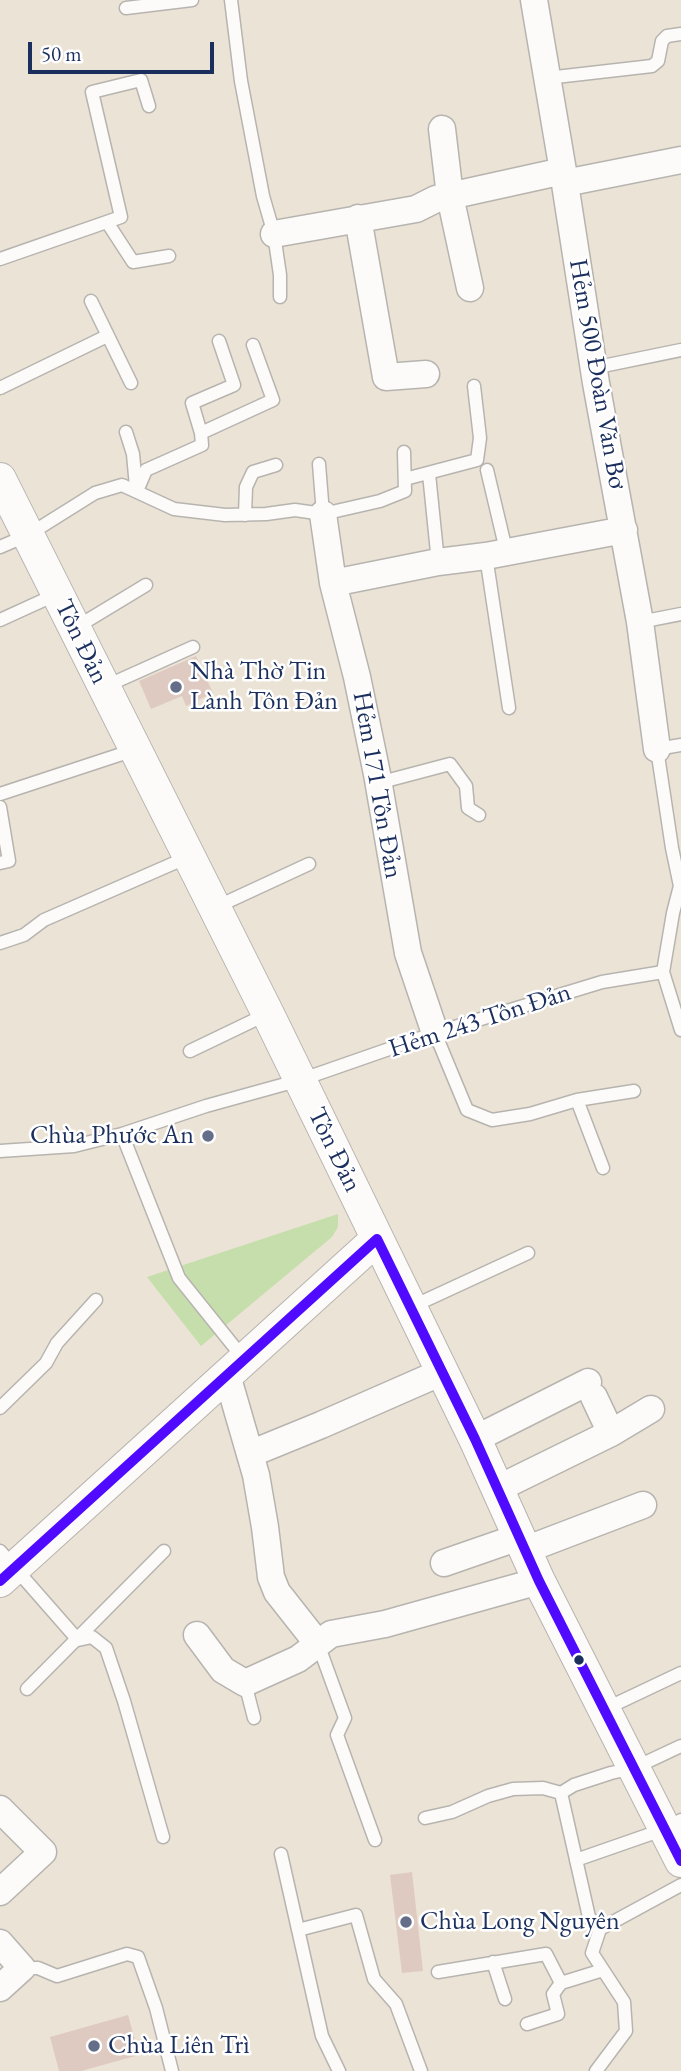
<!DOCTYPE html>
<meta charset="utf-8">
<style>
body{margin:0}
#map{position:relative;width:681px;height:2071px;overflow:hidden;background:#ebe3d5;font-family:"EB Garamond",serif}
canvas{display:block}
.scale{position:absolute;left:28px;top:42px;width:186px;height:32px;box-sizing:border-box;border:4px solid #1b2f5e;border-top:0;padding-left:9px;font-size:21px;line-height:24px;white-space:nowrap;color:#1b2f5e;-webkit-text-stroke:5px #fff;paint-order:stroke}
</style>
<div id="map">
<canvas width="681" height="2071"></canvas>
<div class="scale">50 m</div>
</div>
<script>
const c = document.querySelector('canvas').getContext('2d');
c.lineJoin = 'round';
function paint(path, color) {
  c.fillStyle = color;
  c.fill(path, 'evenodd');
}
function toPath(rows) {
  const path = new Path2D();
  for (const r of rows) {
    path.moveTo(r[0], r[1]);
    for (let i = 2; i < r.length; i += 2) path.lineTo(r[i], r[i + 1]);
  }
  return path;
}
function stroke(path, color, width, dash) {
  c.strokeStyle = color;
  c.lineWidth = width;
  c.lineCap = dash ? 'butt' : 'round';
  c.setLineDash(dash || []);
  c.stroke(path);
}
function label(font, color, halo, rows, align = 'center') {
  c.font = font + ' "EB Garamond",serif';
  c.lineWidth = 5;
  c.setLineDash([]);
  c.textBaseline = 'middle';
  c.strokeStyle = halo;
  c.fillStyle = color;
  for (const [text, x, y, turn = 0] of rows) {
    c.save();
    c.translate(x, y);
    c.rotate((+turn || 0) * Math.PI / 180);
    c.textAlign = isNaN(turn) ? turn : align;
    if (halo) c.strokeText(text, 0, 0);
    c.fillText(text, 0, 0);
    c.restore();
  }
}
const green = toPath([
 [338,1214,338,1227,332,1237,201,1346,147,1277]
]);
const building = toPath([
 [196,656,213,693,186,706,182,696,151,709,139,681],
 [412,1872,423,1971,402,1973,390,1875],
 [128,2015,139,2055,81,2071,59,2071,50,2037]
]);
const service = toPath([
 [231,0,241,81,263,196,274,234,280,275,280,297],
 [126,8,192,0],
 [547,78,652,66,658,61,662,41,667,36,681,34],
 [107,222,133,262,169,256],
 [0,259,121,217,92,92,141,80,149,106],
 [91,301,131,383],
 [593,368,681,350],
 [0,388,107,336],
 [126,432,133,454,136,487],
 [201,433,192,403,234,385,219,341],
 [319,464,323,514],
 [487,470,506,550],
 [429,474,438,562],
 [405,479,477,460,480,438,474,386],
 [137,491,146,470,202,445,201,433,273,400,253,345],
 [245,515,246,487,253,472,276,465],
 [0,547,28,535,95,493,122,485,174,509,225,515,266,514,295,510,323,514,380,501,405,491,404,452],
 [486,556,509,708],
 [0,620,57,594],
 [640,622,681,614],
 [75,628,146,585],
 [104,687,193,647],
 [378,783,450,764,466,786,468,808,479,815],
 [0,794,134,750],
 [0,807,9,861,0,863],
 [214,908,309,864],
 [0,943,24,935,44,920,188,857],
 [663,972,681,1030],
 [435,1033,467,1110,492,1120,530,1114,577,1100,634,1091],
 [190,1051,267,1014],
 [577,1100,603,1168],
 [122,1134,179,1278,244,1359],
 [0,1151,74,1146,122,1134,206,1106,300,1080,435,1033,602,982,663,972,673,913,680,886,672,848,657,749,681,745],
 [411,1307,528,1253],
 [0,1408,46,1363,57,1343,96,1300],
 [0,1551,78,1640,92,1637,106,1648,124,1701,163,1837],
 [318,1644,345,1718,337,1735,375,1840],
 [245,1683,254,1718],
 [27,1689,164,1551],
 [605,1709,681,1673],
 [561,1793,589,1917,600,1929],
 [425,1818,452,1812,488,1796,513,1789,543,1788,561,1793,574,1785,611,1773,634,1768,681,1746],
 [281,1854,322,2036,339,2071],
 [576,1860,665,1829,681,1820],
 [298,1930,356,1915,374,1979,396,2004,421,2071],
 [493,1962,505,1999],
 [22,1968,38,1968,57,1976,127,1954,138,1957,156,2008,172,2071],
 [438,1972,546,1954,561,1983,603,1970],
 [527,2024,558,2014,553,1994,561,1983],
 [596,2071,626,2031,624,2002,592,1953,600,1929,681,1885]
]);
const minor = toPath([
 [534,0,563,171,596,383,640,622,657,749],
 [442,129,450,196,470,288],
 [565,183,681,160],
 [358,218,386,377,426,374],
 [274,234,416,209,436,199,563,171],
 [323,514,333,583,357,677,377,774,408,953,435,1033],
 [333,583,438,562,486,556,624,530],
 [227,1375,256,1475,265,1527,271,1577,277,1592,318,1644],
 [611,1433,651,1409],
 [475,1439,588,1382],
 [250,1454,321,1425,442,1372],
 [497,1489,611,1433,594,1397],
 [525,1550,643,1505],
 [444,1563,519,1537],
 [197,1635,223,1670,245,1683,298,1659,331,1634,385,1624,539,1581],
 [0,1809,43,1852,0,1892],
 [0,1943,22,1968,0,1988]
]);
const tertiary = toPath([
 [0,479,268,1014,475,1439,539,1581,681,1861],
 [0,1581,377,1239]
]);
const bus1 = toPath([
 [377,1239,475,1439,539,1581,681,1861],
 [0,1581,377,1239]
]);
const markers = [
 [176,687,7,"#646e88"],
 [208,1136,7,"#646e88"],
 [579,1660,6,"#1b2f5e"],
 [406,1922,7,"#646e88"],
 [94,2046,7,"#646e88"]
];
const streetNames = [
 ["Hẻm 500 Đoàn Văn Bơ",597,374,80],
 ["Tôn Đản",81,642,64],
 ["Hẻm 171 Tôn Đản",377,785,80],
 ["Hẻm 243 Tôn Đản",480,1021,-18],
 ["Tôn Đản",334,1150,64]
];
const poiNames = [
 ["Nhà Thờ Tin",190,672],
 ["Lành Tôn Đản",190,702],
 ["Chùa Phước An",194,1136,"right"],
 ["Chùa Long Nguyên",420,1922],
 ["Chùa Liên Trì",108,2046]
];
paint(green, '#c5deac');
paint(building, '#decac1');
stroke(service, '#b7b4b0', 15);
stroke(minor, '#b7b4b0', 29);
stroke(tertiary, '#b7b4b0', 34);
stroke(service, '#fcfbf9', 12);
stroke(minor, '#fcfbf9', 26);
stroke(tertiary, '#fcfbf9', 32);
stroke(bus1, '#4f0aff', 10);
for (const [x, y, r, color] of markers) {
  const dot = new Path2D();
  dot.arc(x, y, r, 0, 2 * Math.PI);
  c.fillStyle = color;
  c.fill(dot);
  stroke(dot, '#fff', 2.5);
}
label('26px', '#1b2f5e', '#fff', streetNames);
label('26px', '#1b2f5e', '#fff', poiNames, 'left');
</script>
